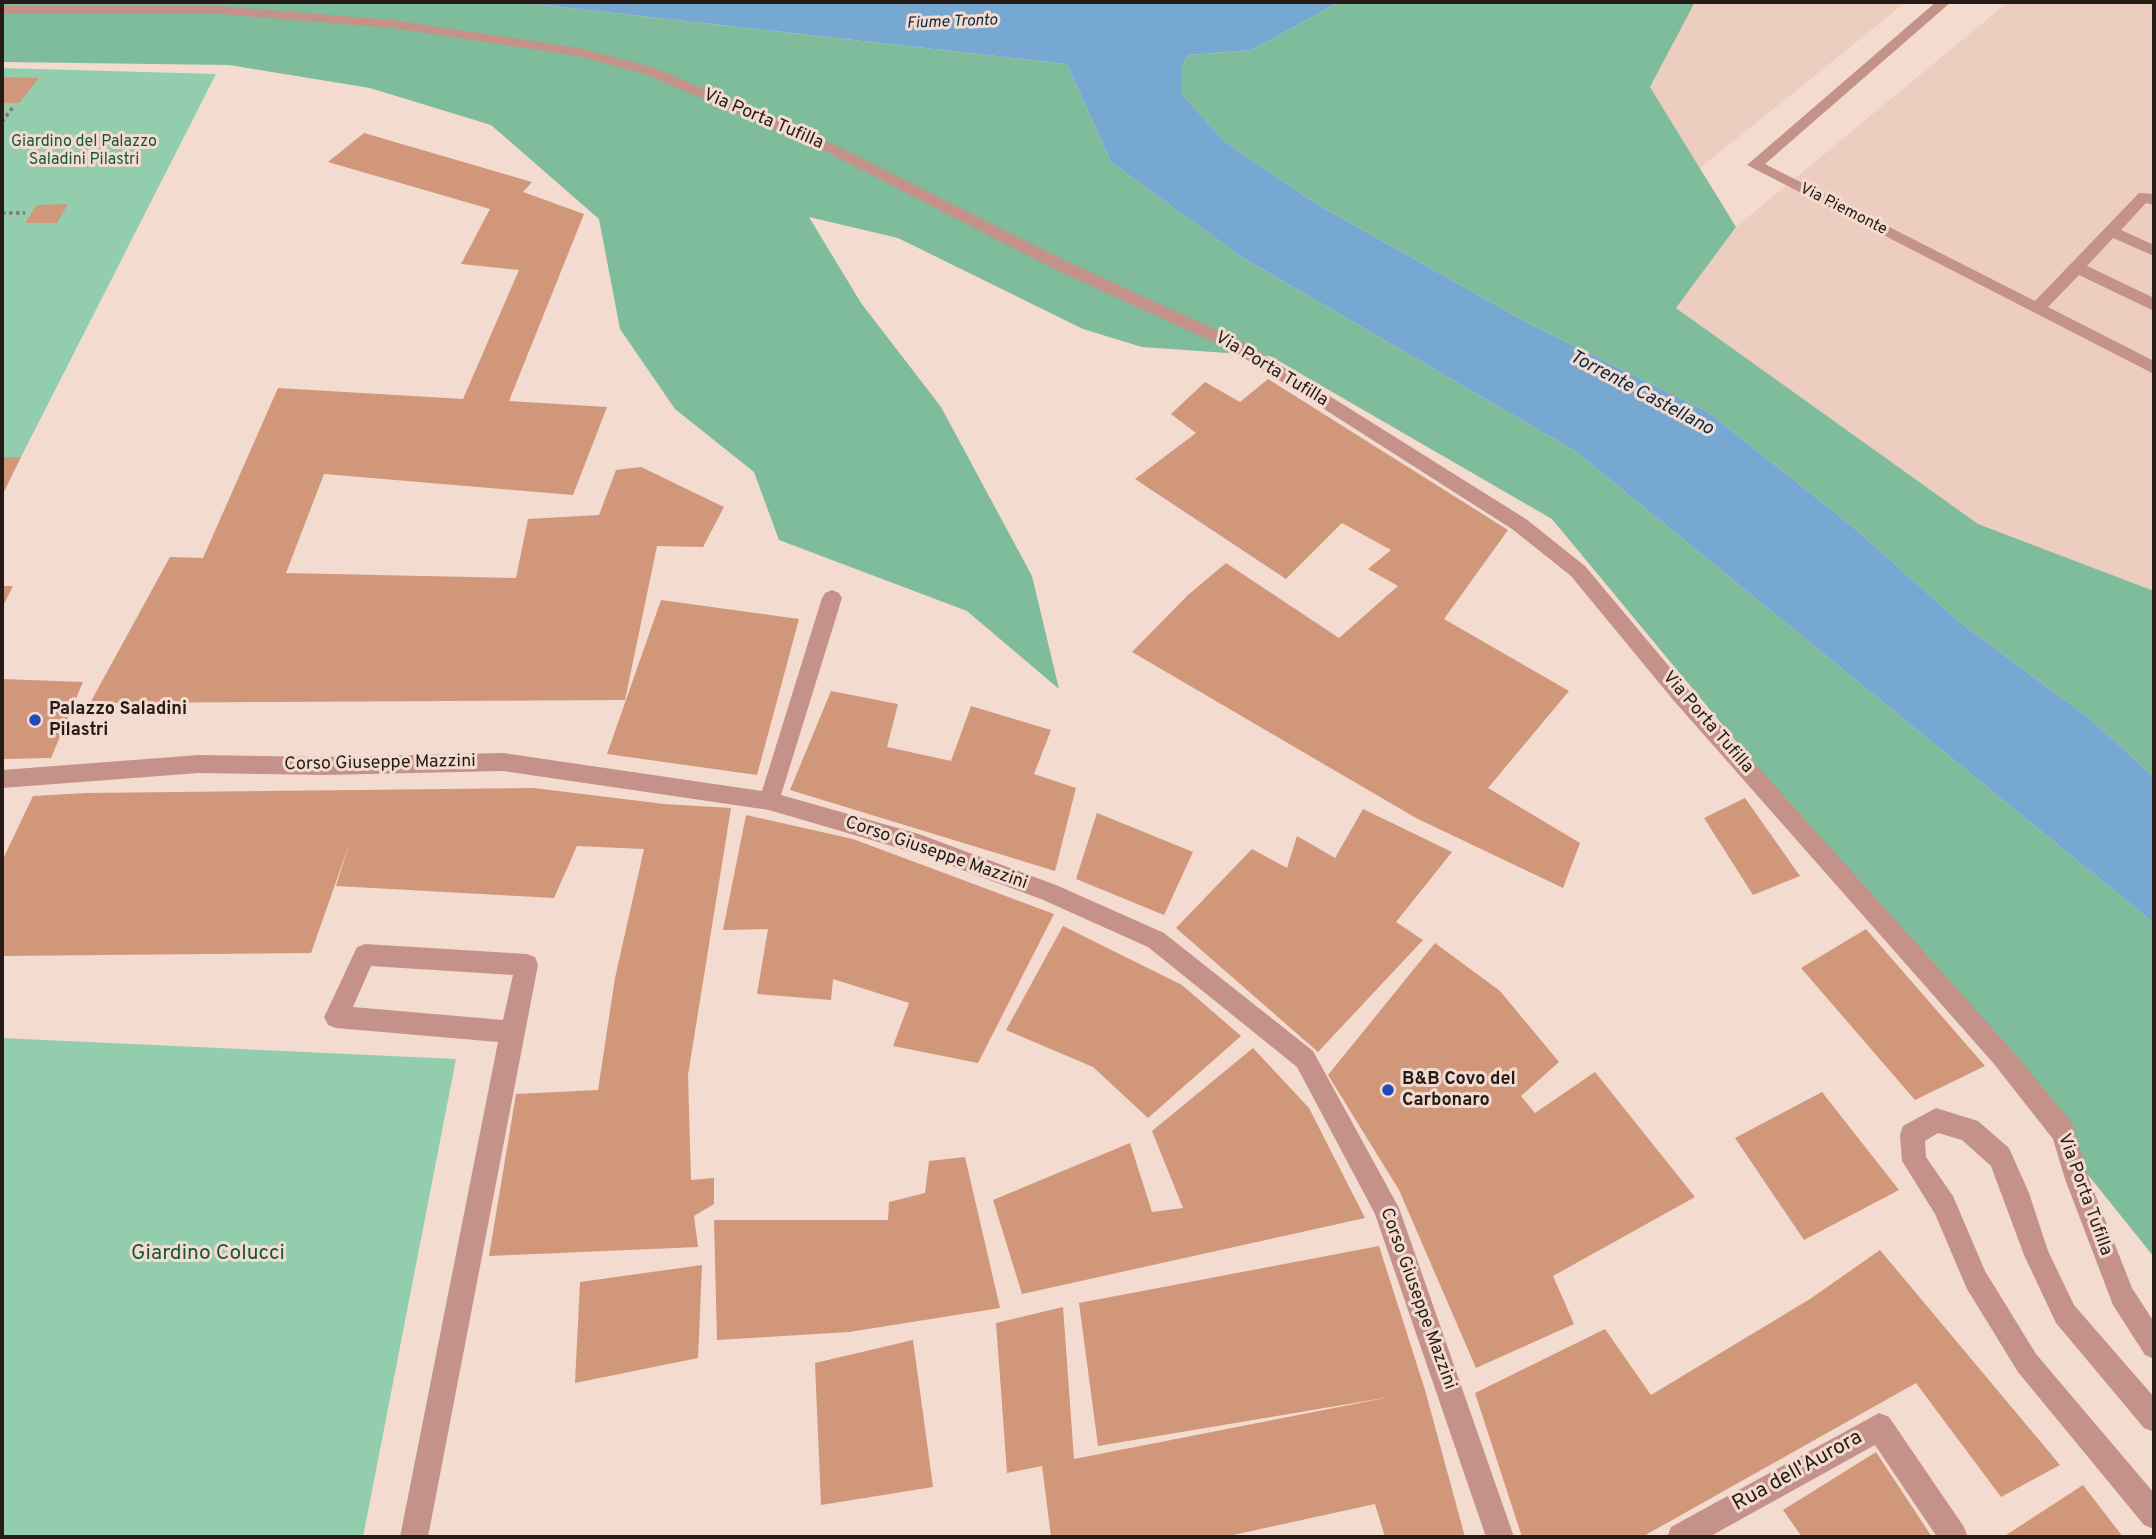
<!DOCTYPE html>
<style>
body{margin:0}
#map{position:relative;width:2156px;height:1539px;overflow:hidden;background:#f4dbcf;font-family:Overpass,sans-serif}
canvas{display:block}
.frame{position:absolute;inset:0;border:4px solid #251c18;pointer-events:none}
</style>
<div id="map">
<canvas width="2156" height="1539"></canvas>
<div class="frame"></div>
</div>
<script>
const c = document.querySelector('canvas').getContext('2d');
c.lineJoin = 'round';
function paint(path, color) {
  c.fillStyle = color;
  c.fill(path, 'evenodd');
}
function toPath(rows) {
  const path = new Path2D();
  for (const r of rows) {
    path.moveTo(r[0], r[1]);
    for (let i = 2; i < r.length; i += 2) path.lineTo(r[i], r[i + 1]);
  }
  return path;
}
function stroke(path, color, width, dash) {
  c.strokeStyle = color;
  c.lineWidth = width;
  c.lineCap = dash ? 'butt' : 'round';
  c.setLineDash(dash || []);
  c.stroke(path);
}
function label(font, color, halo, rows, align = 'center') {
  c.font = font + ' Overpass,sans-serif';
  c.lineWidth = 6;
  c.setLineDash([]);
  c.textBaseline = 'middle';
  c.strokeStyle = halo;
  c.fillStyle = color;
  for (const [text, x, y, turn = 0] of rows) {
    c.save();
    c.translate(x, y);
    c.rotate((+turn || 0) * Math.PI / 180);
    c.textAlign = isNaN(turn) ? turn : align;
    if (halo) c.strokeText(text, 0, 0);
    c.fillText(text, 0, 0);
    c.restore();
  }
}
const built = toPath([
 [1695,2,1906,2,1700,168,1650,87],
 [2008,2,2154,2,2154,591,1978,524,1676,308,1736,227]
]);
const green = toPath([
 [2,68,216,74,21,457,2,457],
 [2,1038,456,1059,363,1537,2,1537]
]);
const forest = toPath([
 [2,2,517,2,1067,64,1111,162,1240,256,1575,451,2154,923,2154,1257,1856,886,1552,519,1270,356,1142,347,1083,329,898,238,809,217,861,303,941,407,1032,576,1059,689,967,611,779,540,754,472,675,409,620,329,599,219,491,125,370,88,229,65,2,62],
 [1339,2,1695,2,1650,87,1736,227,1676,308,1978,524,2154,591,2154,777,2089,718,1963,625,1853,527,1708,412,1526,322,1313,202,1224,141,1181,93,1181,68,1188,55,1252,50]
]);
const water = toPath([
 [517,2,1339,2,1252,50,1188,55,1181,68,1181,93,1224,141,1313,202,1526,322,1708,412,1853,527,1963,625,2089,718,2154,777,2154,923,1575,451,1240,256,1111,162,1067,64]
]);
const building = toPath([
 [2,77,39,78,19,103,2,103],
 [364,133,532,182,523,192,584,214,509,401,607,407,573,495,324,474,286,573,516,578,528,519,599,515,616,470,641,467,724,507,703,547,657,546,625,700,90,703,170,557,203,558,278,388,463,399,519,270,461,264,490,209,328,162],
 [68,204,57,223,25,223,37,205],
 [1268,379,1508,530,1444,619,1569,691,1488,788,1580,843,1563,888,1416,818,1132,652,1188,595,1226,563,1339,638,1398,586,1368,569,1391,550,1342,523,1286,579,1135,479,1196,433,1171,414,1205,382,1240,402],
 [2,457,21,457,2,496],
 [2,586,13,586,2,608],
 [661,600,799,619,757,775,607,754],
 [2,679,83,682,51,758,2,759],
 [831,691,898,704,887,747,951,761,971,706,1051,730,1034,774,1076,788,1055,871,790,790],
 [534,788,664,804,731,808,688,1075,691,1180,714,1178,714,1204,694,1216,698,1247,489,1256,516,1094,598,1090,615,978,644,849,577,846,554,898,336,886,350,842,311,953,2,956,2,861,33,796,87,793],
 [1745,798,1800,876,1753,895,1704,818],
 [1363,809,1452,852,1396,922,1423,940,1318,1052,1176,928,1252,849,1287,868,1297,836,1335,858],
 [1097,813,1193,852,1164,915,1076,879],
 [746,815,853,839,1054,914,978,1063,893,1046,909,1003,833,979,831,1000,757,994,768,929,723,930],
 [1063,926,1182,985,1241,1036,1148,1118,1093,1067,1006,1030],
 [1866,929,1985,1066,1915,1100,1801,968],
 [1435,943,1500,991,1559,1062,1521,1096,1535,1113,1595,1072,1695,1197,1553,1276,1574,1324,1476,1368,1399,1190,1328,1075],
 [1253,1048,1309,1108,1365,1218,1022,1294,993,1200,1130,1143,1152,1212,1183,1208,1152,1131],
 [1822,1092,1899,1190,1804,1240,1735,1138],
 [965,1157,1000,1308,849,1332,717,1340,714,1220,888,1220,889,1202,925,1193,929,1161],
 [1379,1246,1425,1390,1465,1537,1385,1537,1375,1504,1224,1537,1051,1537,1042,1466,1007,1473,996,1323,1063,1307,1074,1459,1390,1397,1098,1446,1079,1303],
 [1880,1250,2060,1465,2001,1497,1916,1383,1642,1537,1522,1537,1475,1393,1605,1329,1651,1395,1810,1299],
 [702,1265,698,1358,575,1383,580,1282],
 [913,1340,933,1487,821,1505,815,1363],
 [1876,1452,1932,1537,1802,1537,1783,1510],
 [2083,1485,2123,1537,2003,1537]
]);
const path = toPath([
 [2,122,13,107],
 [2,213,25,213]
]);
const minor = toPath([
 [1936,2,1951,2,1765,164,2035,301,2139,193,2154,194,2154,205,2146,203,2121,230,2154,245,2154,256,2113,238,2087,266,2154,298,2154,311,2079,275,2048,307,2154,361,2154,374,1747,165,1936,2],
 [2,6,219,6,392,20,579,48,655,68,835,145,1064,260,1245,343,1526,519,1585,566,1688,689,2010,1048,2072,1123,2089,1179,2132,1288,2154,1322,2154,1359,2145,1355,2113,1305,2065,1179,2053,1139,1994,1064,1674,701,1571,576,1512,529,1233,351,1052,268,825,151,645,74,578,56,392,28,219,14,2,14,2,6],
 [832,590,839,593,842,598,781,795,919,834,1056,885,1164,933,1313,1051,1399,1208,1514,1537,1486,1537,1375,1214,1297,1067,1148,947,1041,899,919,854,769,810,503,771,324,775,199,773,2,788,2,770,199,755,324,757,503,753,762,791,822,598,825,593,832,590],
 [365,944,527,954,535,957,538,965,428,1537,400,1537,498,1042,336,1028,328,1025,324,1017,328,1009,357,947,365,944],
 [371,966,513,975,503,1020,353,1007,371,966],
 [1936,1108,1978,1121,2009,1148,2029,1193,2048,1251,2074,1305,2154,1397,2154,1432,2144,1428,2056,1323,2024,1255,1991,1166,1962,1140,1938,1133,1925,1141,1926,1157,1953,1196,1985,1271,2036,1354,2154,1493,2154,1529,2144,1525,2018,1372,1967,1289,1935,1214,1902,1161,1900,1135,1903,1126,1936,1108],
 [1879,1413,1889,1417,1964,1527,1968,1537,1937,1537,1875,1445,1709,1537,1667,1537,1671,1527,1879,1413]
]);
const markers = [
 [35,720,7,"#224ab9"],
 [1388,1090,7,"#224ab9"]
];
const farWaternames = [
 ["Fiume Tronto",952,23,-2]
];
const farParknames = [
 ["Giardino del Palazzo",84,143],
 ["Saladini Pilastri",84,161]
];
const farStreetnames = [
 ["Via Piemonte",1843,210,27]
];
const streetNames = [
 ["Via Porta Tufilla",763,120,23],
 ["Via Porta Tufilla",1271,370,31],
 ["Via Porta Tufilla",1707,723,49],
 ["Corso Giuseppe Mazzini",380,764,-1],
 ["Corso Giuseppe Mazzini",936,854,19],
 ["Via Porta Tufilla",2084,1195,70],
 ["Corso Giuseppe Mazzini",1417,1299,70]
];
const poiNames = [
 ["Palazzo Saladini",49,710],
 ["Pilastri",49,731],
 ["B&B Covo del",1402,1080],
 ["Carbonaro",1402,1101]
];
const waterNames = [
 ["Torrente Castellano",1641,394,28]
];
const nearParknames = [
 ["Giardino Colucci",208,1255]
];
const nearStreetnames = [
 ["Rua dell'Aurora",1798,1472,-29]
];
paint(built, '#edcdbf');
paint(green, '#92cead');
paint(forest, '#7fbc9b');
paint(water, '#77a8d1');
paint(building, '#d0977b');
stroke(path, '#87766e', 3.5, [3.5, 3.5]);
paint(minor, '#c49289');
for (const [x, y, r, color] of markers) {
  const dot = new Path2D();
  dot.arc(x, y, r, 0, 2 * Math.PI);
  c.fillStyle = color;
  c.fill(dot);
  stroke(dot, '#f4dbcf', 2.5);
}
label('italic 16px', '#032c47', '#f4dbcf', farWaternames);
label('16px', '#115b3c', '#f4dbcf', farParknames);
label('16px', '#251c18', '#f4dbcf', farStreetnames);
label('18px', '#251c18', '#f4dbcf', streetNames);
label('bold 18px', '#251c18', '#f4dbcf', poiNames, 'left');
label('italic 19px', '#032c47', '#f4dbcf', waterNames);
label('21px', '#115b3c', '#f4dbcf', nearParknames);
label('21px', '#251c18', '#f4dbcf', nearStreetnames);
</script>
